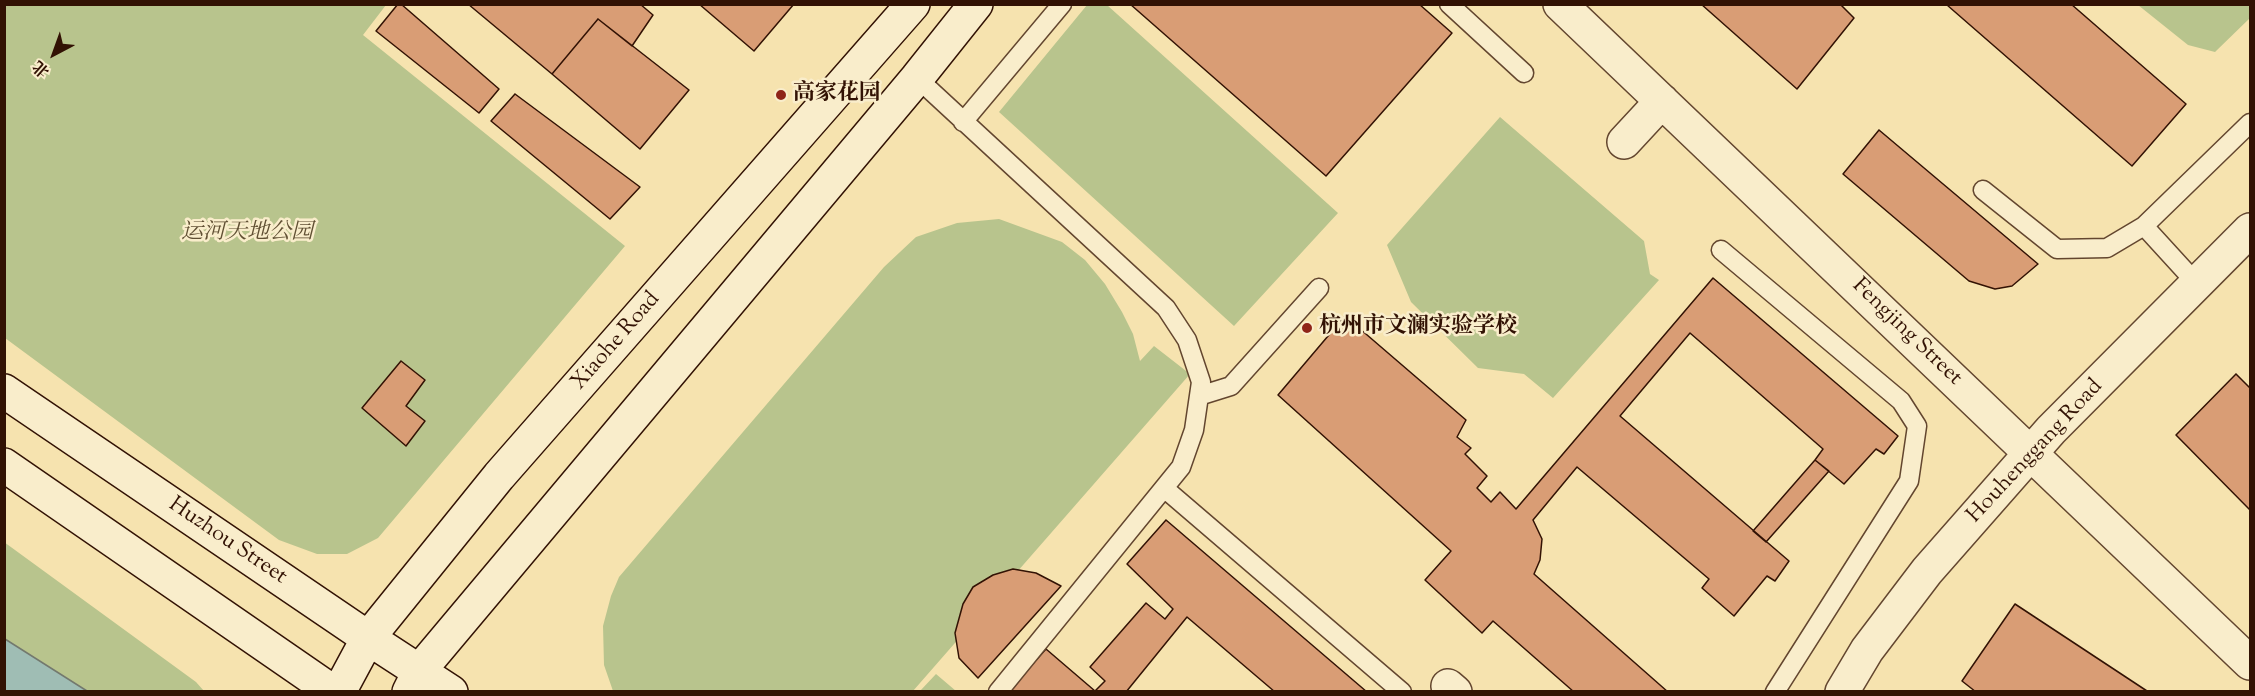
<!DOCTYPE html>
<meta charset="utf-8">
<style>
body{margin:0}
#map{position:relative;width:2255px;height:696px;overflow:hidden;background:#f6e3af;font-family:"Sorts Mill Goudy","Noto Serif SC",serif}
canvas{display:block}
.frame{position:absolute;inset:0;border:6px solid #321204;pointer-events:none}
.north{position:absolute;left:24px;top:24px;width:60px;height:60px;-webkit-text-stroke:4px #f9edcb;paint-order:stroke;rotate:221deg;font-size:16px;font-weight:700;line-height:24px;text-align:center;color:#321204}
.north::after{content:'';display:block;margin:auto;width:21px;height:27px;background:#321204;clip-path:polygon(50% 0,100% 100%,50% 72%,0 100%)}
</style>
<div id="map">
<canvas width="2255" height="696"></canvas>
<div class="frame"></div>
<div class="north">北</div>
</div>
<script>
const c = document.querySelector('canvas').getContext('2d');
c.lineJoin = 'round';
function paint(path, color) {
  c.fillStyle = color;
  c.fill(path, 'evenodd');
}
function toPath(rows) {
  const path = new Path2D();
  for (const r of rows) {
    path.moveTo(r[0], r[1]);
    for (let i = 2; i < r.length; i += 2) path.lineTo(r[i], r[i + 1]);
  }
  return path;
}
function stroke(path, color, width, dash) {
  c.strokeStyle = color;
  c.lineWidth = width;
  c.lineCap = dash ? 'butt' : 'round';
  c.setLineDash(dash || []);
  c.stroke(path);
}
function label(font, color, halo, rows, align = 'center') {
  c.font = font + ' "Sorts Mill Goudy","Noto Serif SC",serif';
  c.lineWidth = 5;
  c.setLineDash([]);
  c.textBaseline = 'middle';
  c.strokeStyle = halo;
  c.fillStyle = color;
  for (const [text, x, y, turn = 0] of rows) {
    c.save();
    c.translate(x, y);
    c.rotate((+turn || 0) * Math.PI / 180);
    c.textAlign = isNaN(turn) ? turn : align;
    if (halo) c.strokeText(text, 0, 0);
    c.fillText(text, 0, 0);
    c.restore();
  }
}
const green = toPath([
 [5,5,386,5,363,35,625,246,378,538,347,554,317,554,279,540,5,338],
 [1087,5,1107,5,1338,213,1234,326,999,112],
 [2138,5,2250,5,2250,18,2215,52,2188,45],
 [1500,117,1644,241,1650,274,1659,280,1553,398,1524,374,1478,368,1411,302,1387,245],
 [999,219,1062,242,1085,260,1105,284,1122,312,1133,334,1140,361,1154,346,1190,374,913,691,613,691,604,665,603,626,611,596,619,577,884,267,916,237,957,223],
 [4,542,196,682,204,691,86,691,5,640],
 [936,674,956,691,920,691]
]);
const water = toPath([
 [4,639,5,639,87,691,5,691,4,639]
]);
const building = toPath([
 [398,4,401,4,499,89,479,113,376,31,398,4],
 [468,4,640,4,653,15,632,46,598,19,552,74,468,4],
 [699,4,794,4,754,51,699,4],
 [1130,4,1419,4,1452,33,1326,176,1130,4],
 [1701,4,1840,4,1854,18,1797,89,1701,4],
 [2071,4,2186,104,2132,166,1947,5,2071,4],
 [598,19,689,90,640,149,552,74,598,19],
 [515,94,640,187,610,219,491,121,515,94],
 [1879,130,2038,264,2012,286,1995,289,1969,281,1843,174,1879,130],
 [1713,278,1898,436,1884,454,1876,449,1844,484,1815,460,1823,449,1690,333,1620,416,1789,561,1775,581,1767,576,1734,616,1702,588,1709,579,1577,467,1533,520,1542,539,1540,560,1534,574,1668,692,1574,692,1493,621,1482,633,1425,580,1451,551,1278,395,1345,316,1466,420,1457,437,1471,448,1465,454,1487,476,1477,488,1491,502,1500,492,1516,509,1713,278],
 [401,361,425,380,406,406,425,421,406,446,362,408,401,361],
 [2236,374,2250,388,2250,510,2176,435,2236,374],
 [1815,460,1829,471,1766,542,1753,531,1815,460],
 [1166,520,1367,692,1275,692,1187,617,1126,692,1007,692,1046,649,1095,691,1105,681,1090,667,1146,603,1165,619,1173,609,1127,564,1166,520],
 [1013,569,1036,573,1061,586,978,678,959,658,955,633,963,604,973,587,993,575,1013,569],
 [2015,604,2147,691,1976,692,1962,681,2015,604]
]);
const lane = toPath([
 [1449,4,1524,73],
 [917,78,1166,308,1187,340,1201,382,1194,430,1181,467,998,692],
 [963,122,1062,4],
 [1983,190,2057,249,2107,248,2144,226,2250,123],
 [2144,226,2197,284],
 [1721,250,1901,401,1917,426,1909,481,1775,692],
 [1199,396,1231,386,1319,288],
 [1164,488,1402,692]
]);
const street = toPath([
 [1560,4,2250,663],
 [1624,142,1662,101],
 [1448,686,1455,692],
 [1842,692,1867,650,1927,571,2051,430,2250,230]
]);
const secondary = toPath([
 [4,391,368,638,451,692],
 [4,465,333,692],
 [339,692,368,638,499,476,913,4],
 [409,692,420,670,917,78,976,4]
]);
const markers = [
 [781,95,6,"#8f2418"],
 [1307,328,6,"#8f2418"]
];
const poiNames = [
 ["高家花园",793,95],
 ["杭州市文澜实验学校",1319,328]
];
const parkNames = [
 ["运河天地公园",247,234]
];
const streetNames = [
 ["Fengjing Street",1906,333,44],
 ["Xiaohe Road",617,342,-49],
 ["Houhenggang Road",2036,452,-47],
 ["Huzhou Street",227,542,34]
];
paint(green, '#b8c48d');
paint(water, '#9fbdb4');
stroke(water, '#73796e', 1.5);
paint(building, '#d99d75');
stroke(building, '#321204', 1.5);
stroke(lane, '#63462f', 21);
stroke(street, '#63462f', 36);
stroke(secondary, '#321204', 36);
stroke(lane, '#f9edcb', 18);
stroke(street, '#f9edcb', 33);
stroke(secondary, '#f9edcb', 33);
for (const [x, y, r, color] of markers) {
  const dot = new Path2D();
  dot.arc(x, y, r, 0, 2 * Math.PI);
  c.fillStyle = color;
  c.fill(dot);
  stroke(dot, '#f9edcb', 2);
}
label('bold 22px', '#321204', '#f9edcb', poiNames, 'left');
label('italic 22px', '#615034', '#f9edcb', parkNames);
label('22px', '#321204', '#f9edcb', streetNames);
</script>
